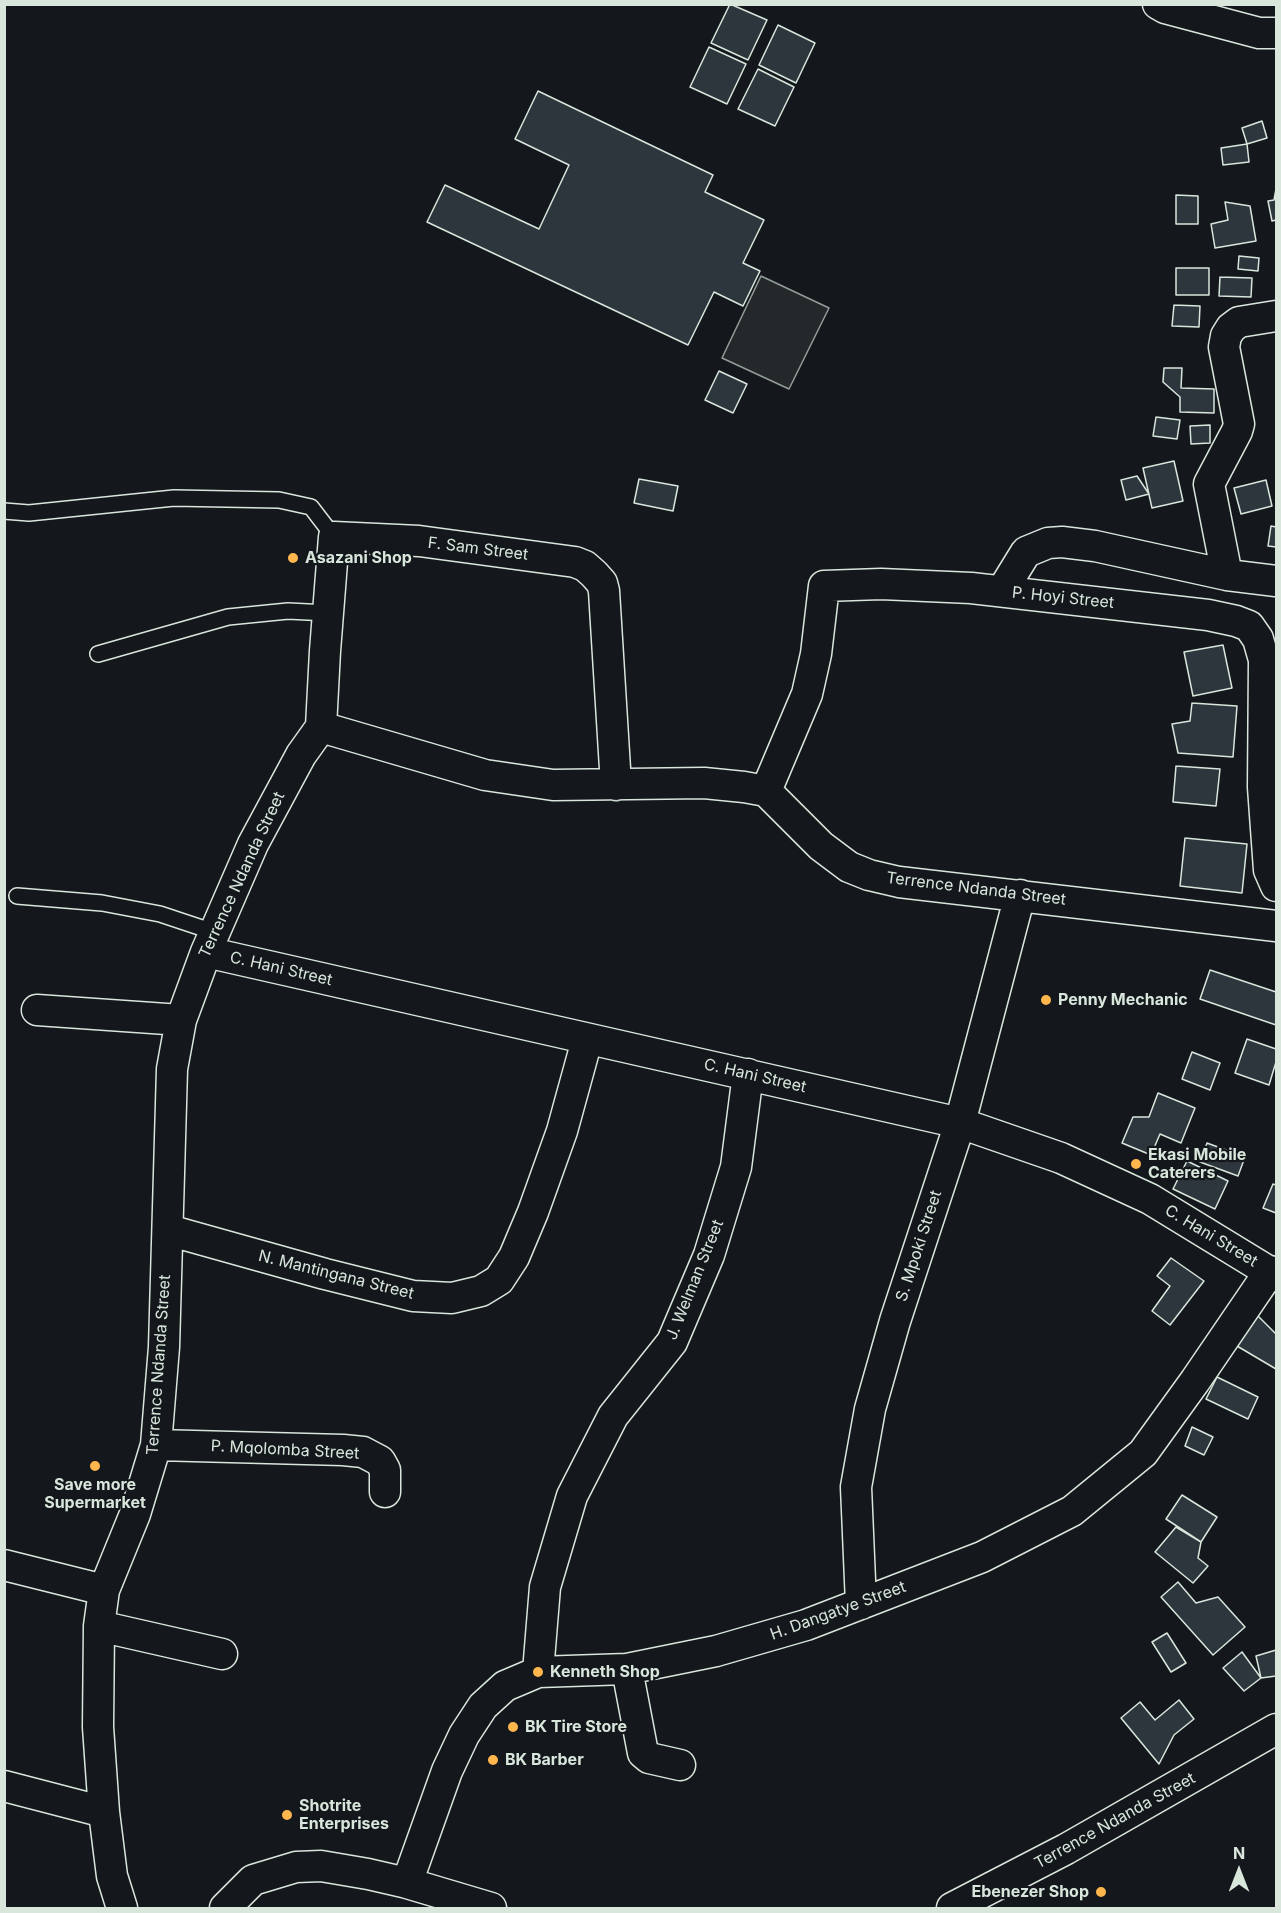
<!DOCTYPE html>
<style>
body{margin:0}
#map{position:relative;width:1281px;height:1913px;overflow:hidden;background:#14181c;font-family:Inter,sans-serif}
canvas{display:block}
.frame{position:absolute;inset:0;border:6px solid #d8e6dc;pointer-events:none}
.north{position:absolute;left:1209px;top:1841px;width:60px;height:60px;-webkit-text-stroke:4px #14181c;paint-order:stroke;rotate:0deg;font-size:16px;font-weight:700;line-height:24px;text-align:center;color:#d8e6dc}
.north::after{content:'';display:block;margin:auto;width:21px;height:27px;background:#d8e6dc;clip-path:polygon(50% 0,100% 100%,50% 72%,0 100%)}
</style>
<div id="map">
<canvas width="1281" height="1913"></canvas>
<div class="frame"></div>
<div class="north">N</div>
</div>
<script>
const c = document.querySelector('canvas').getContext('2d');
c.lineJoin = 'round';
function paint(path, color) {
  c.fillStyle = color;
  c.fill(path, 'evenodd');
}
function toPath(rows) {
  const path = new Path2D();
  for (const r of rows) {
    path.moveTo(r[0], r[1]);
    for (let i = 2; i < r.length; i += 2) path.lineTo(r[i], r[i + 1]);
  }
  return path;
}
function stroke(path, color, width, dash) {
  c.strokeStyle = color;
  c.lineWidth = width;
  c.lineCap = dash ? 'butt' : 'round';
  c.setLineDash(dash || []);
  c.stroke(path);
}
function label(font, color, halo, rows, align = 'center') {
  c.font = font + ' Inter,sans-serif';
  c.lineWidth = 4.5;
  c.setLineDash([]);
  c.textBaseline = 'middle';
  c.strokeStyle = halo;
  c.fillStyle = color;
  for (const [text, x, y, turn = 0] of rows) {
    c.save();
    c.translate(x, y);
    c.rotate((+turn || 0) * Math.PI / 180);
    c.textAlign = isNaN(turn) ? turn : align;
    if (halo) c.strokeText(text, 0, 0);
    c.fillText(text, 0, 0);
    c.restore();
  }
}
const parking = toPath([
 [761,276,829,308,789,389,722,358,761,276]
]);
const building = toPath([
 [730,4,767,20,748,60,711,43,730,4],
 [778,25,815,43,796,83,759,65,778,25],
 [709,47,746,64,727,104,690,87,709,47],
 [758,69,794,87,775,126,738,109,758,69],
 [538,91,713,175,705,192,764,220,743,263,760,271,743,306,714,292,688,345,427,222,445,185,539,229,569,165,515,139,538,91],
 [1262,121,1267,138,1247,144,1242,128,1262,121],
 [1247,144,1249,162,1223,165,1221,148,1247,144],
 [1276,189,1276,220,1272,221,1268,201,1274,200,1276,189],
 [1176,195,1198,196,1198,224,1176,224,1176,195],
 [1225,202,1250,206,1256,241,1215,248,1211,224,1228,220,1225,202],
 [1239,256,1259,258,1258,271,1238,269,1239,256],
 [1176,268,1209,268,1209,295,1176,295,1176,268],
 [1220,277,1252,278,1251,297,1219,296,1220,277],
 [1174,305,1200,306,1199,327,1172,326,1174,305],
 [1164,368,1182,368,1181,388,1214,389,1214,413,1180,412,1180,397,1163,382,1164,368],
 [719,371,747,384,733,413,705,400,719,371],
 [1156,417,1180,420,1177,439,1153,436,1156,417],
 [1210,425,1210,443,1191,444,1190,426,1210,425],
 [1174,461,1183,501,1152,508,1143,468,1174,461],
 [1137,476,1149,494,1126,500,1121,480,1137,476],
 [639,479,678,486,673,511,634,503,639,479],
 [1266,480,1272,506,1241,514,1234,488,1266,480],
 [1271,526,1276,527,1276,547,1268,546,1271,526],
 [1223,645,1232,688,1193,696,1184,652,1223,645],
 [1192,703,1237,706,1233,757,1178,753,1172,724,1190,721,1192,703],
 [1176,766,1220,769,1216,806,1173,802,1176,766],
 [1185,838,1247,844,1242,893,1180,886,1185,838],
 [1210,970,1276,992,1276,1025,1200,999,1210,970],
 [1247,1039,1276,1049,1276,1062,1269,1085,1235,1073,1247,1039],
 [1192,1052,1220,1063,1210,1090,1182,1079,1192,1052],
 [1158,1093,1195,1108,1181,1143,1160,1134,1151,1155,1122,1143,1133,1117,1149,1117,1158,1093],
 [1207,1143,1245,1157,1238,1176,1200,1162,1207,1143],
 [1187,1161,1228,1181,1215,1209,1173,1189,1187,1161],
 [1273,1184,1276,1185,1276,1213,1263,1208,1273,1184],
 [1171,1258,1204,1281,1170,1325,1152,1311,1170,1286,1157,1276,1171,1258],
 [1256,1314,1276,1334,1276,1369,1237,1346,1256,1314],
 [1217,1377,1258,1397,1248,1419,1206,1399,1217,1377],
 [1192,1427,1213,1437,1204,1455,1185,1446,1192,1427],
 [1182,1495,1217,1517,1201,1542,1166,1519,1182,1495],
 [1176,1527,1201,1542,1198,1558,1208,1566,1193,1583,1155,1552,1176,1527],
 [1178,1582,1196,1603,1218,1597,1245,1627,1213,1655,1161,1597,1178,1582],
 [1167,1633,1186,1663,1171,1672,1152,1642,1167,1633],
 [1276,1650,1276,1676,1261,1678,1256,1656,1276,1650],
 [1242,1652,1261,1678,1244,1691,1223,1668,1242,1652],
 [1179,1700,1194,1719,1174,1735,1159,1764,1121,1718,1140,1702,1155,1720,1179,1700]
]);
const lane = toPath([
 [4,511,29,513,174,498,279,500,311,507,334,537],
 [98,654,228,617,288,611,328,613],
 [17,896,102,903,160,914,214,932]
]);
const street = toPath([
 [1158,4,1165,8,1259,33,1276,33],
 [1227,575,1209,484,1237,431,1239,424,1224,347,1226,336,1231,328,1239,322,1276,316],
 [1002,591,1026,552,1048,543,1062,542,1095,546,1227,575,1276,581],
 [321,727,325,651,334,537,419,541,575,562,585,566,594,574,602,583,604,591,616,785],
 [766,791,807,694,816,654,824,586,881,584,971,588,1208,615,1236,621,1249,626,1258,639,1264,660,1263,787,1269,870,1276,886],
 [206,952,960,1123,1061,1158,1150,1199,1276,1276],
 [37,1010,181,1020],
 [168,1230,325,1274,413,1296,452,1298,481,1291,499,1280,514,1257,533,1212,562,1131,587,1040],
 [156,1445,343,1450,363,1452,380,1461,385,1470,385,1492],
 [4,1565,104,1590],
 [861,1604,856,1487,870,1409,895,1321,960,1123,1020,895],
 [99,1626,222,1654],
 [627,1669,643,1753,649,1758,680,1765],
 [538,1672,545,1587,572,1496,613,1416,672,1342,709,1255,736,1167,748,1074],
 [4,1786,104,1812],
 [407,1883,447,1771,464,1735,483,1706,505,1686,538,1672,627,1669,716,1651,806,1625,982,1557,1072,1511,1143,1453,1195,1381,1270,1271],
 [122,1908,112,1876,104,1812,98,1727,99,1626,104,1590,135,1514,156,1445,164,1347,172,1069,181,1020,206,952,253,844,301,755,321,727,485,775,553,785,704,783,744,787,766,791,821,846,849,867,869,875,899,882,1276,926],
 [225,1908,253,1880,296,1867,321,1866,368,1874,407,1883,491,1908],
 [952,1908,1066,1849,1276,1729]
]);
const markers = [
 [293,558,6,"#ffb74d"],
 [1046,1000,6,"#ffb74d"],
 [1136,1164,6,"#ffb74d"],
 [95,1466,6,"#ffb74d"],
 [538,1672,6,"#ffb74d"],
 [513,1727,6,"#ffb74d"],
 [493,1760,6,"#ffb74d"],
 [287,1815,6,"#ffb74d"],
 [1101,1892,6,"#ffb74d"]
];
const streetNames = [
 ["F. Sam Street",478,549,7],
 ["P. Hoyi Street",1063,598,6],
 ["Terrence Ndanda Street",242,875,-65],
 ["Terrence Ndanda Street",976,889,7],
 ["C. Hani Street",281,969,13],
 ["C. Hani Street",755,1076,13],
 ["C. Hani Street",1211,1236,31],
 ["S. Mpoki Street",919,1246,-72],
 ["N. Mantingana Street",336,1275,14],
 ["J. Welman Street",695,1280,-68],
 ["Terrence Ndanda Street",159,1365,-86],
 ["P. Mqolomba Street",285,1450,3],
 ["H. Dangatye Street",838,1611,-20],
 ["Terrence Ndanda Street",1115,1821,-29]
];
const poiNames = [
 ["Asazani Shop",305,558],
 ["Penny Mechanic",1058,1000],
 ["Ekasi Mobile",1148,1155],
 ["Caterers",1148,1173],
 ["Save more",95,1485,"center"],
 ["Supermarket",95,1503,"center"],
 ["Kenneth Shop",550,1672],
 ["BK Tire Store",525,1727],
 ["BK Barber",505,1760],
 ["Shotrite",299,1806],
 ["Enterprises",299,1824],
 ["Ebenezer Shop",1089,1892,"right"]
];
paint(parking, '#24282b');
stroke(parking, '#939e99', 1.5);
paint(building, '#2c363c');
stroke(building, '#d8e6dc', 1.5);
stroke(lane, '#d8e6dc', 18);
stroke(street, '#d8e6dc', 33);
stroke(lane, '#14181c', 15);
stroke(street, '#14181c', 30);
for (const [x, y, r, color] of markers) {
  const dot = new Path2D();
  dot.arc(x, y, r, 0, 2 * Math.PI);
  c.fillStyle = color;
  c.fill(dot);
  stroke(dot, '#14181c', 2);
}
label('16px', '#d8e6dc', '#14181c', streetNames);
label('bold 16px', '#d8e6dc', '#14181c', poiNames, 'left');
</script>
